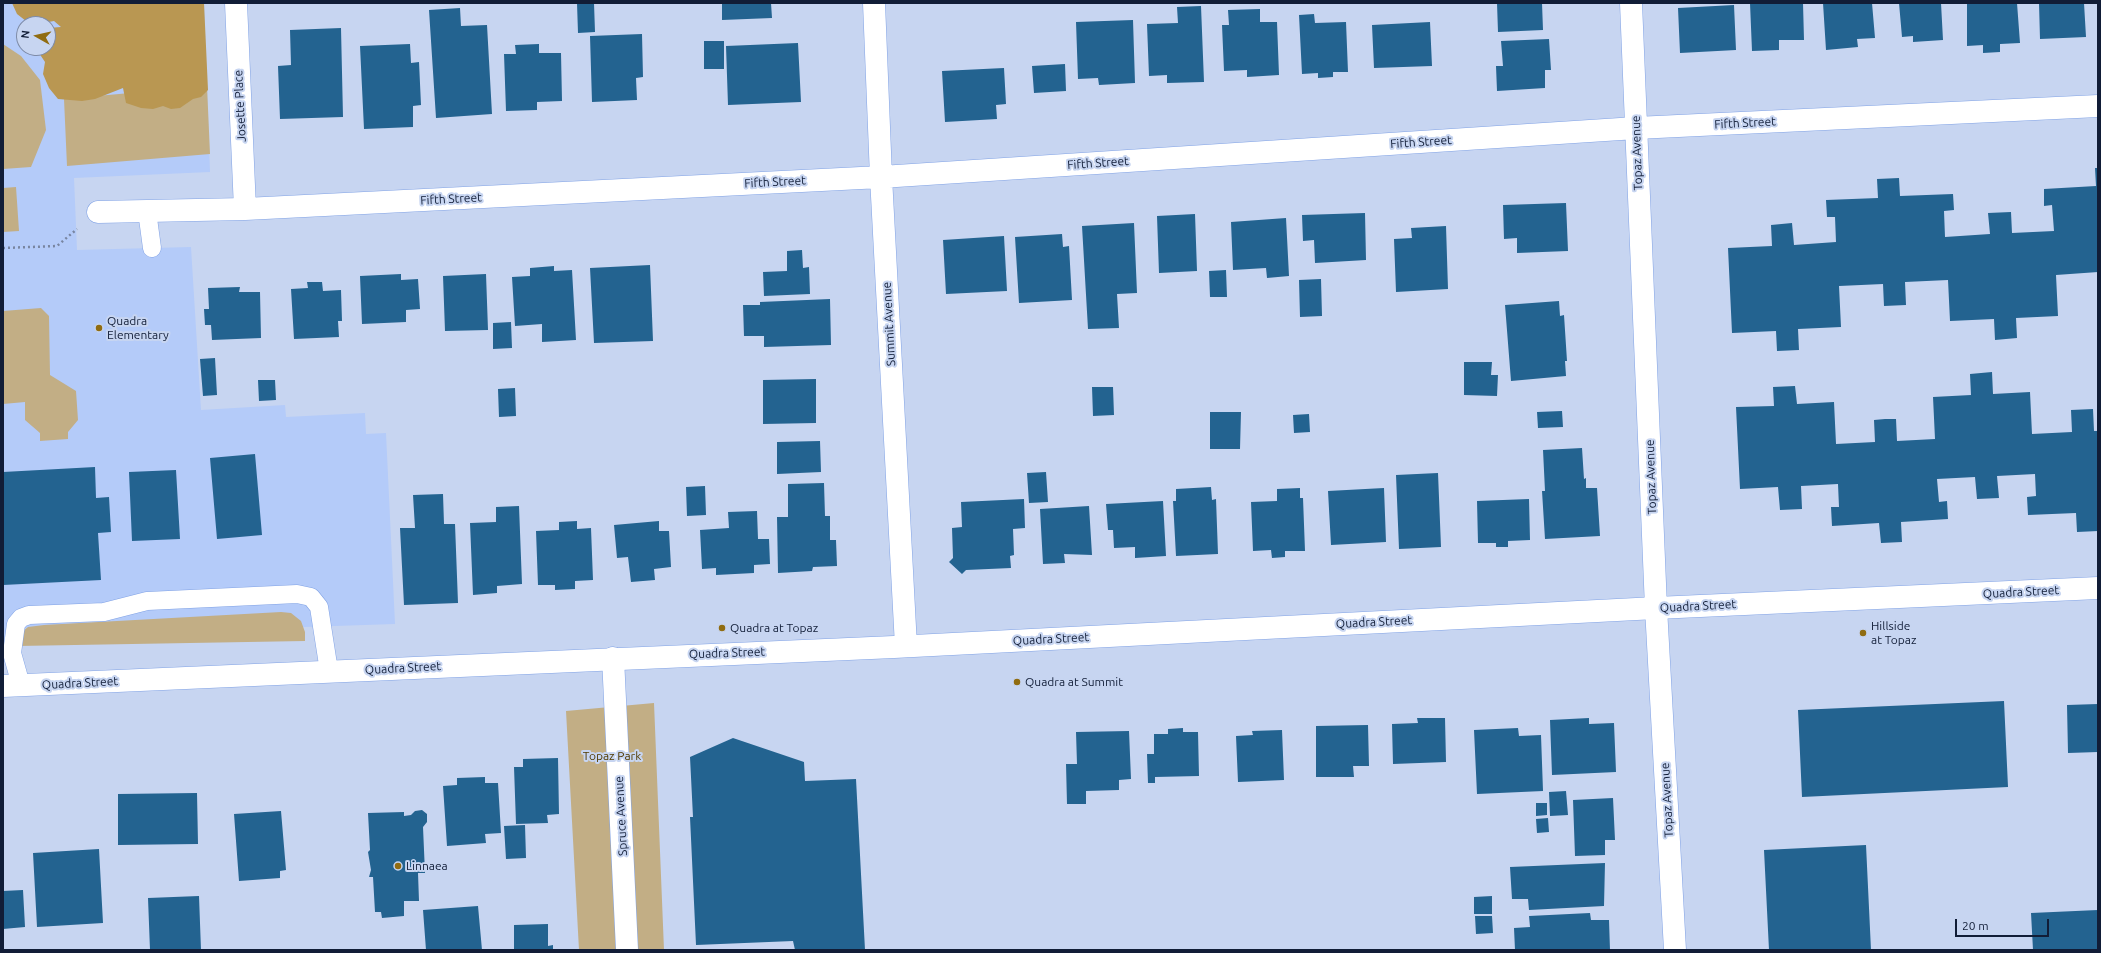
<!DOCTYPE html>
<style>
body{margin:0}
#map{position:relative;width:2101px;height:953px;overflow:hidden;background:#c7d5f1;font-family:Ubuntu,sans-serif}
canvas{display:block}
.frame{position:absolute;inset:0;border:4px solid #111d37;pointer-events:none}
.north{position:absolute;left:16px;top:16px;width:40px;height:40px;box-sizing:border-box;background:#c7d5f1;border:1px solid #7e8ba7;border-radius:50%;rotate:278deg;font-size:11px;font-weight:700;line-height:16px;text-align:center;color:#111d37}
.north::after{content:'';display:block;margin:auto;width:14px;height:18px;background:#906c11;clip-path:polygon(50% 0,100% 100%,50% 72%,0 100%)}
.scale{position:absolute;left:1955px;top:919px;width:94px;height:18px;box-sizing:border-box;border:2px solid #111d37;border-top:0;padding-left:5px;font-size:12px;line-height:14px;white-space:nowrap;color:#111d37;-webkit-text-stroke:3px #c7d5f1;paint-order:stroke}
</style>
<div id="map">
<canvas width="2101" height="953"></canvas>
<div class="frame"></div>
<div class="north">N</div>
<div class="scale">20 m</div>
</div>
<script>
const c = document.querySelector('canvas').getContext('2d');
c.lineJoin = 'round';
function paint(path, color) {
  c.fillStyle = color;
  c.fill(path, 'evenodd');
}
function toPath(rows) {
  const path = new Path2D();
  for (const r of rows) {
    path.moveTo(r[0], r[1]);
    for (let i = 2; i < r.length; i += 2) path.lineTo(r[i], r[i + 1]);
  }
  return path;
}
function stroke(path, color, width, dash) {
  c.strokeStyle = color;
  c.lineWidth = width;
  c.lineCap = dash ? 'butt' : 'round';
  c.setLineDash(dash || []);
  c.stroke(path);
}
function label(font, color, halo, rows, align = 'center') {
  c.font = font + ' Ubuntu,sans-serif';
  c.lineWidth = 4;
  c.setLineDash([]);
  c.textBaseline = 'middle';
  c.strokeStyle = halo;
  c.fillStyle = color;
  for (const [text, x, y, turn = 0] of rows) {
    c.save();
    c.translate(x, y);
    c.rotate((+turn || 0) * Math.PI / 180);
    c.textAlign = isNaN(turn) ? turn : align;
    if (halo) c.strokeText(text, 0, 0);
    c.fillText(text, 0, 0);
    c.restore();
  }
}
const built = toPath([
 [3,3,204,3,210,172,74,178,77,250,191,247,201,410,285,405,286,417,365,413,366,434,386,433,395,624,3,637],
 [24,24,48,24,48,48,24,48]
]);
const green = toPath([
 [3,44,21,56,40,80,46,130,31,167,3,169],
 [207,86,210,154,67,166,64,99],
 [16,187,19,231,3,232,3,188],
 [41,308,49,316,50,375,76,391,78,420,68,432,68,439,40,441,40,433,25,420,25,402,3,404,3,311],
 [281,612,291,613,301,621,305,632,305,641,17,646,22,632,28,627,44,625],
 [654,703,664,950,579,950,566,711]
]);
const forest = toPath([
 [12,3,204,3,208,90,201,97,193,99,180,108,171,109,163,106,153,109,141,108,126,103,123,88,95,99,82,101,58,99,49,88,43,74,45,62,37,50,37,48,48,48,48,28,61,27,54,21,37,24,26,21,17,14]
]);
const building = toPath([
 [577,3,594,3,595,32,578,33],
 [722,3,771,3,772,18,722,20],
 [1497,3,1542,3,1543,30,1498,32],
 [1750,3,1803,3,1804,40,1779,40,1779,50,1752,51],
 [1823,3,1872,3,1875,38,1857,39,1858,47,1826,50],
 [1899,3,1941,3,1943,40,1913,42,1913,36,1902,37],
 [1967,3,2017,3,2020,43,2000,44,2000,52,1983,53,1983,45,1967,46],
 [2039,3,2084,3,2086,37,2040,39],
 [1734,5,1736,50,1680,53,1678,8],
 [1201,6,1204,82,1167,83,1167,75,1149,76,1147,24,1178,23,1177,7],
 [460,8,461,26,487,25,492,114,436,118,429,10],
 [1260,9,1260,22,1277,22,1279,75,1247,77,1247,70,1224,71,1222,25,1229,25,1228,10],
 [1314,14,1315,23,1346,22,1348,72,1333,72,1333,77,1318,78,1318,73,1302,74,1299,15],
 [1133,20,1135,83,1099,85,1098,78,1078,79,1076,22],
 [1430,22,1432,66,1374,68,1372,25],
 [341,28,343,117,280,119,278,66,291,65,290,30],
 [642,34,643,77,636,78,637,100,592,102,590,36],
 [1549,39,1551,70,1545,70,1545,88,1497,91,1496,66,1503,66,1501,41],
 [704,41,724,41,724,69,704,69],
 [798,43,801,102,728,105,726,46],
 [410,44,411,63,419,62,421,105,413,106,413,127,364,129,360,46],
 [539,44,539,53,561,53,562,101,537,102,537,110,506,111,504,54,516,54,515,45],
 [1065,64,1066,91,1034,93,1032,66],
 [1004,68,1006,104,996,105,997,119,945,122,942,71],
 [2095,168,2098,168,2098,272,2056,275,2058,316,2016,318,2017,338,1995,340,1994,319,1950,321,1948,280,1905,282,1906,305,1884,306,1883,284,1839,286,1841,327,1798,329,1799,350,1777,351,1776,331,1732,333,1728,248,1772,246,1771,225,1792,223,1794,245,1836,242,1835,217,1827,217,1826,200,1878,198,1877,179,1899,178,1900,196,1953,194,1954,210,1944,211,1945,237,1990,234,1988,213,2011,212,2012,233,2054,231,2052,205,2044,206,2044,189,2096,186],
 [1566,203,1568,251,1517,253,1517,238,1504,239,1503,205],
 [1365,213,1366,260,1315,263,1314,240,1303,241,1302,215],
 [1195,214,1197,271,1159,273,1157,216],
 [1286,218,1289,276,1267,278,1266,268,1233,270,1231,222],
 [1134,223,1137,293,1117,294,1119,328,1088,329,1082,226],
 [1446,226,1448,289,1396,292,1394,239,1412,238,1411,228],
 [1062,234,1063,247,1069,246,1072,300,1019,303,1015,237],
 [1004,236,1007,291,946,294,943,240],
 [802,250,803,268,809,267,810,294,764,296,763,272,787,271,787,251],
 [650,265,653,341,594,343,590,268],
 [554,266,554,271,572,270,576,340,542,342,542,324,515,326,512,277,530,276,530,268],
 [1226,270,1227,297,1210,297,1209,271],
 [401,274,401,280,418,279,420,309,406,310,406,322,362,324,360,276],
 [486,274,488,330,445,331,443,276],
 [1321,279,1322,316,1300,317,1299,280],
 [307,282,322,282,323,291,341,290,342,321,338,321,339,337,294,339,291,289,308,288],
 [240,287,239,292,260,292,261,338,212,340,211,325,205,325,204,309,209,309,208,288],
 [830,299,831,345,764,347,764,336,744,336,743,305,760,305,760,302],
 [1559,301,1560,316,1564,315,1567,361,1565,361,1566,376,1511,381,1505,305],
 [511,322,512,348,493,349,493,323],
 [215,358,217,395,203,396,200,359],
 [1464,362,1492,362,1491,375,1498,375,1497,396,1464,395],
 [1992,372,1993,394,2030,392,2032,434,2072,432,2071,410,2093,409,2094,431,2098,431,2098,531,2077,532,2076,513,2028,515,2027,497,2036,496,2035,474,1997,476,1999,498,1977,499,1975,477,1937,479,1939,502,1947,501,1948,519,1901,522,1902,542,1881,543,1879,523,1832,526,1831,507,1839,507,1838,484,1801,486,1802,509,1780,510,1778,487,1740,489,1736,407,1774,406,1773,387,1795,386,1797,404,1834,402,1836,444,1875,442,1874,420,1885,419,1896,419,1897,441,1935,439,1933,397,1971,395,1970,374],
 [816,379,816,423,763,424,763,380],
 [258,380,275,380,276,400,259,401],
 [1092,387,1113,387,1114,415,1093,416],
 [515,388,516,416,499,417,498,389],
 [1562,411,1563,427,1538,428,1537,412],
 [1210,412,1241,412,1240,449,1210,449],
 [1309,414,1310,432,1294,433,1293,415],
 [820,441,821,472,777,474,777,442],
 [1582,448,1584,479,1586,478,1586,488,1597,488,1600,536,1545,539,1542,491,1545,491,1543,450],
 [255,454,262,535,217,539,210,458],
 [95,467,96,498,109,497,111,532,98,533,101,580,3,585,3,472],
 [176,470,180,539,132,541,129,472],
 [1046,472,1048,502,1029,503,1027,473],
 [1438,473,1441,547,1399,549,1396,475],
 [824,483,825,516,830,516,830,540,836,540,837,566,813,567,812,571,778,573,777,517,788,517,788,484],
 [705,486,706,515,687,516,686,487],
 [1211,487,1212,500,1216,499,1218,554,1176,556,1173,501,1176,501,1176,489],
 [1300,488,1300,498,1303,498,1305,551,1285,551,1285,557,1272,558,1271,550,1253,551,1251,502,1277,501,1277,489],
 [1384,488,1386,542,1331,545,1328,491],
 [443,494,444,524,455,524,458,603,404,605,400,528,415,528,413,495],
 [1024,499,1025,528,1013,529,1014,555,1010,556,1011,568,966,570,962,574,949,562,953,558,952,528,962,527,961,502],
 [1529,499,1530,540,1508,541,1508,547,1496,547,1496,543,1478,543,1477,501],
 [1163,501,1166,556,1135,558,1135,547,1114,548,1113,530,1108,530,1106,504],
 [519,506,522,584,497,586,497,593,473,595,470,523,496,522,496,507],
 [1089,506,1092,555,1064,554,1065,563,1043,564,1040,509],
 [757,511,758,539,769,539,770,564,754,565,754,573,716,575,716,568,702,569,700,530,729,528,728,512],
 [577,521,577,529,591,528,593,580,575,581,575,589,555,590,555,585,538,585,536,531,559,530,559,522],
 [659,521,659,531,669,531,671,567,654,569,655,580,631,582,628,557,617,558,614,525],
 [2004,701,2008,787,1802,797,1798,710],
 [2098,704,2098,752,2068,753,2067,705],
 [1417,718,1445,718,1446,762,1393,764,1392,724,1418,723],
 [1589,718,1589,724,1614,723,1616,772,1552,775,1550,720],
 [1368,725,1369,766,1353,766,1354,777,1316,777,1316,726],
 [1183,728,1183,732,1198,732,1199,776,1155,777,1155,783,1148,783,1147,754,1154,754,1154,734,1168,734,1168,729],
 [1518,728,1519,736,1541,735,1543,791,1477,794,1474,730],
 [1282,730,1284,780,1238,782,1236,736,1253,735,1252,731],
 [1129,731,1131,779,1119,780,1119,790,1086,791,1086,804,1067,804,1066,764,1077,764,1076,732],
 [733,738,804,762,805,781,856,779,865,950,795,950,793,941,696,945,690,817,693,817,690,757],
 [558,758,559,814,547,815,548,823,516,824,514,767,523,767,523,759],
 [485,777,485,783,498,783,501,833,485,834,486,843,447,846,443,786,457,785,457,778],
 [1566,791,1568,815,1550,816,1549,792],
 [197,793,198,844,118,845,118,794],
 [1613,798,1615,840,1605,840,1605,855,1575,856,1573,800],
 [1536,803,1547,803,1547,815,1536,816],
 [422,810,427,814,427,822,423,827,425,873,418,873,419,901,404,901,404,916,382,918,381,912,375,912,373,877,369,877,371,870,368,852,370,850,368,813,404,812,404,816,411,815,415,811],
 [281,811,286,870,280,871,280,878,239,881,234,814],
 [1548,818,1549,832,1537,833,1536,819],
 [525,825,526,858,506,859,504,826],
 [1866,845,1871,950,1769,950,1764,850],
 [99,849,103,923,37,927,33,853],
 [1605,863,1604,906,1529,910,1528,899,1512,899,1510,867],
 [23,890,25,927,3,929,3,891],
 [199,896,201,950,150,950,148,898],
 [1492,896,1492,914,1474,914,1474,897],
 [478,906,482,950,426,950,423,910],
 [2098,910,2098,950,2033,950,2031,913],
 [1590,913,1591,920,1609,920,1610,950,1515,950,1514,928,1530,927,1529,916],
 [1475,916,1492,916,1493,933,1476,934],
 [548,924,548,946,553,945,553,950,514,950,514,925]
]);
const path = toPath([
 [3,248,57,246,77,229]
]);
const service = toPath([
 [147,211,152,248],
 [21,685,12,653,16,624,21,618,29,615,104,612,147,601,297,594,311,597,319,607,329,671]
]);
const minor = toPath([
 [236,3,245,209],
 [874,3,881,177,906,646],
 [1631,3,1656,608,1675,950],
 [98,212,245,209,881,177,1636,128,2098,106],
 [613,658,627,950]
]);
const secondary = toPath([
 [3,686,894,647,1656,608,2098,588]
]);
const markers = [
 [99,328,4,"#906c11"],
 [722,628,4,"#906c11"],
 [1863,633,4,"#906c11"],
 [1017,682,4,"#906c11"],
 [398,866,4,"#906c11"]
];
const streetNames = [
 ["Josette Place",240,106,-93],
 ["Fifth Street",1745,123,-3],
 ["Fifth Street",1421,142,-4],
 ["Topaz Avenue",1637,153,-92],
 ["Fifth Street",1098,163,-4],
 ["Fifth Street",775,182,-3],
 ["Fifth Street",451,199,-3],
 ["Summit Avenue",889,324,-93],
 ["Topaz Avenue",1651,477,-92],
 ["Quadra Street",2021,592,-3],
 ["Quadra Street",1698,606,-3],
 ["Quadra Street",1374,622,-3],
 ["Quadra Street",1051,639,-3],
 ["Quadra Street",727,653,-2],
 ["Quadra Street",403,668,-3],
 ["Quadra Street",80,683,-3],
 ["Topaz Avenue",1667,800,-93],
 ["Spruce Avenue",621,816,-93]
];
const poiNames = [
 ["Quadra",107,321],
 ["Elementary",107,335],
 ["Hillside",1871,626],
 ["at Topaz",1871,640],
 ["Quadra at Topaz",730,628],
 ["Quadra at Summit",1025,682],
 ["Linnaea",406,866]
];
const parkNames = [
 ["Topaz Park",612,756]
];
paint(built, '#b4cbf9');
paint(green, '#c2ae85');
paint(forest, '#b99752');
paint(building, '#236390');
stroke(service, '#80a2e5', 19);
stroke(minor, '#80a2e5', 23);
stroke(secondary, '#80a2e5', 23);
stroke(path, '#7885a0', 2.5, [2, 3]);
stroke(service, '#fff', 18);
stroke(minor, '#fff', 22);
stroke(secondary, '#fff', 22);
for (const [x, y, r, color] of markers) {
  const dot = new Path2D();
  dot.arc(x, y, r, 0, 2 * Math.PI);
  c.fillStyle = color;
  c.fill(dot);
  stroke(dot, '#c7d5f1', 1.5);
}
label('12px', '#111d37', '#c7d5f1', streetNames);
label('12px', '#111d37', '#c7d5f1', poiNames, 'left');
label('12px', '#523b00', '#c7d5f1', parkNames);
</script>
